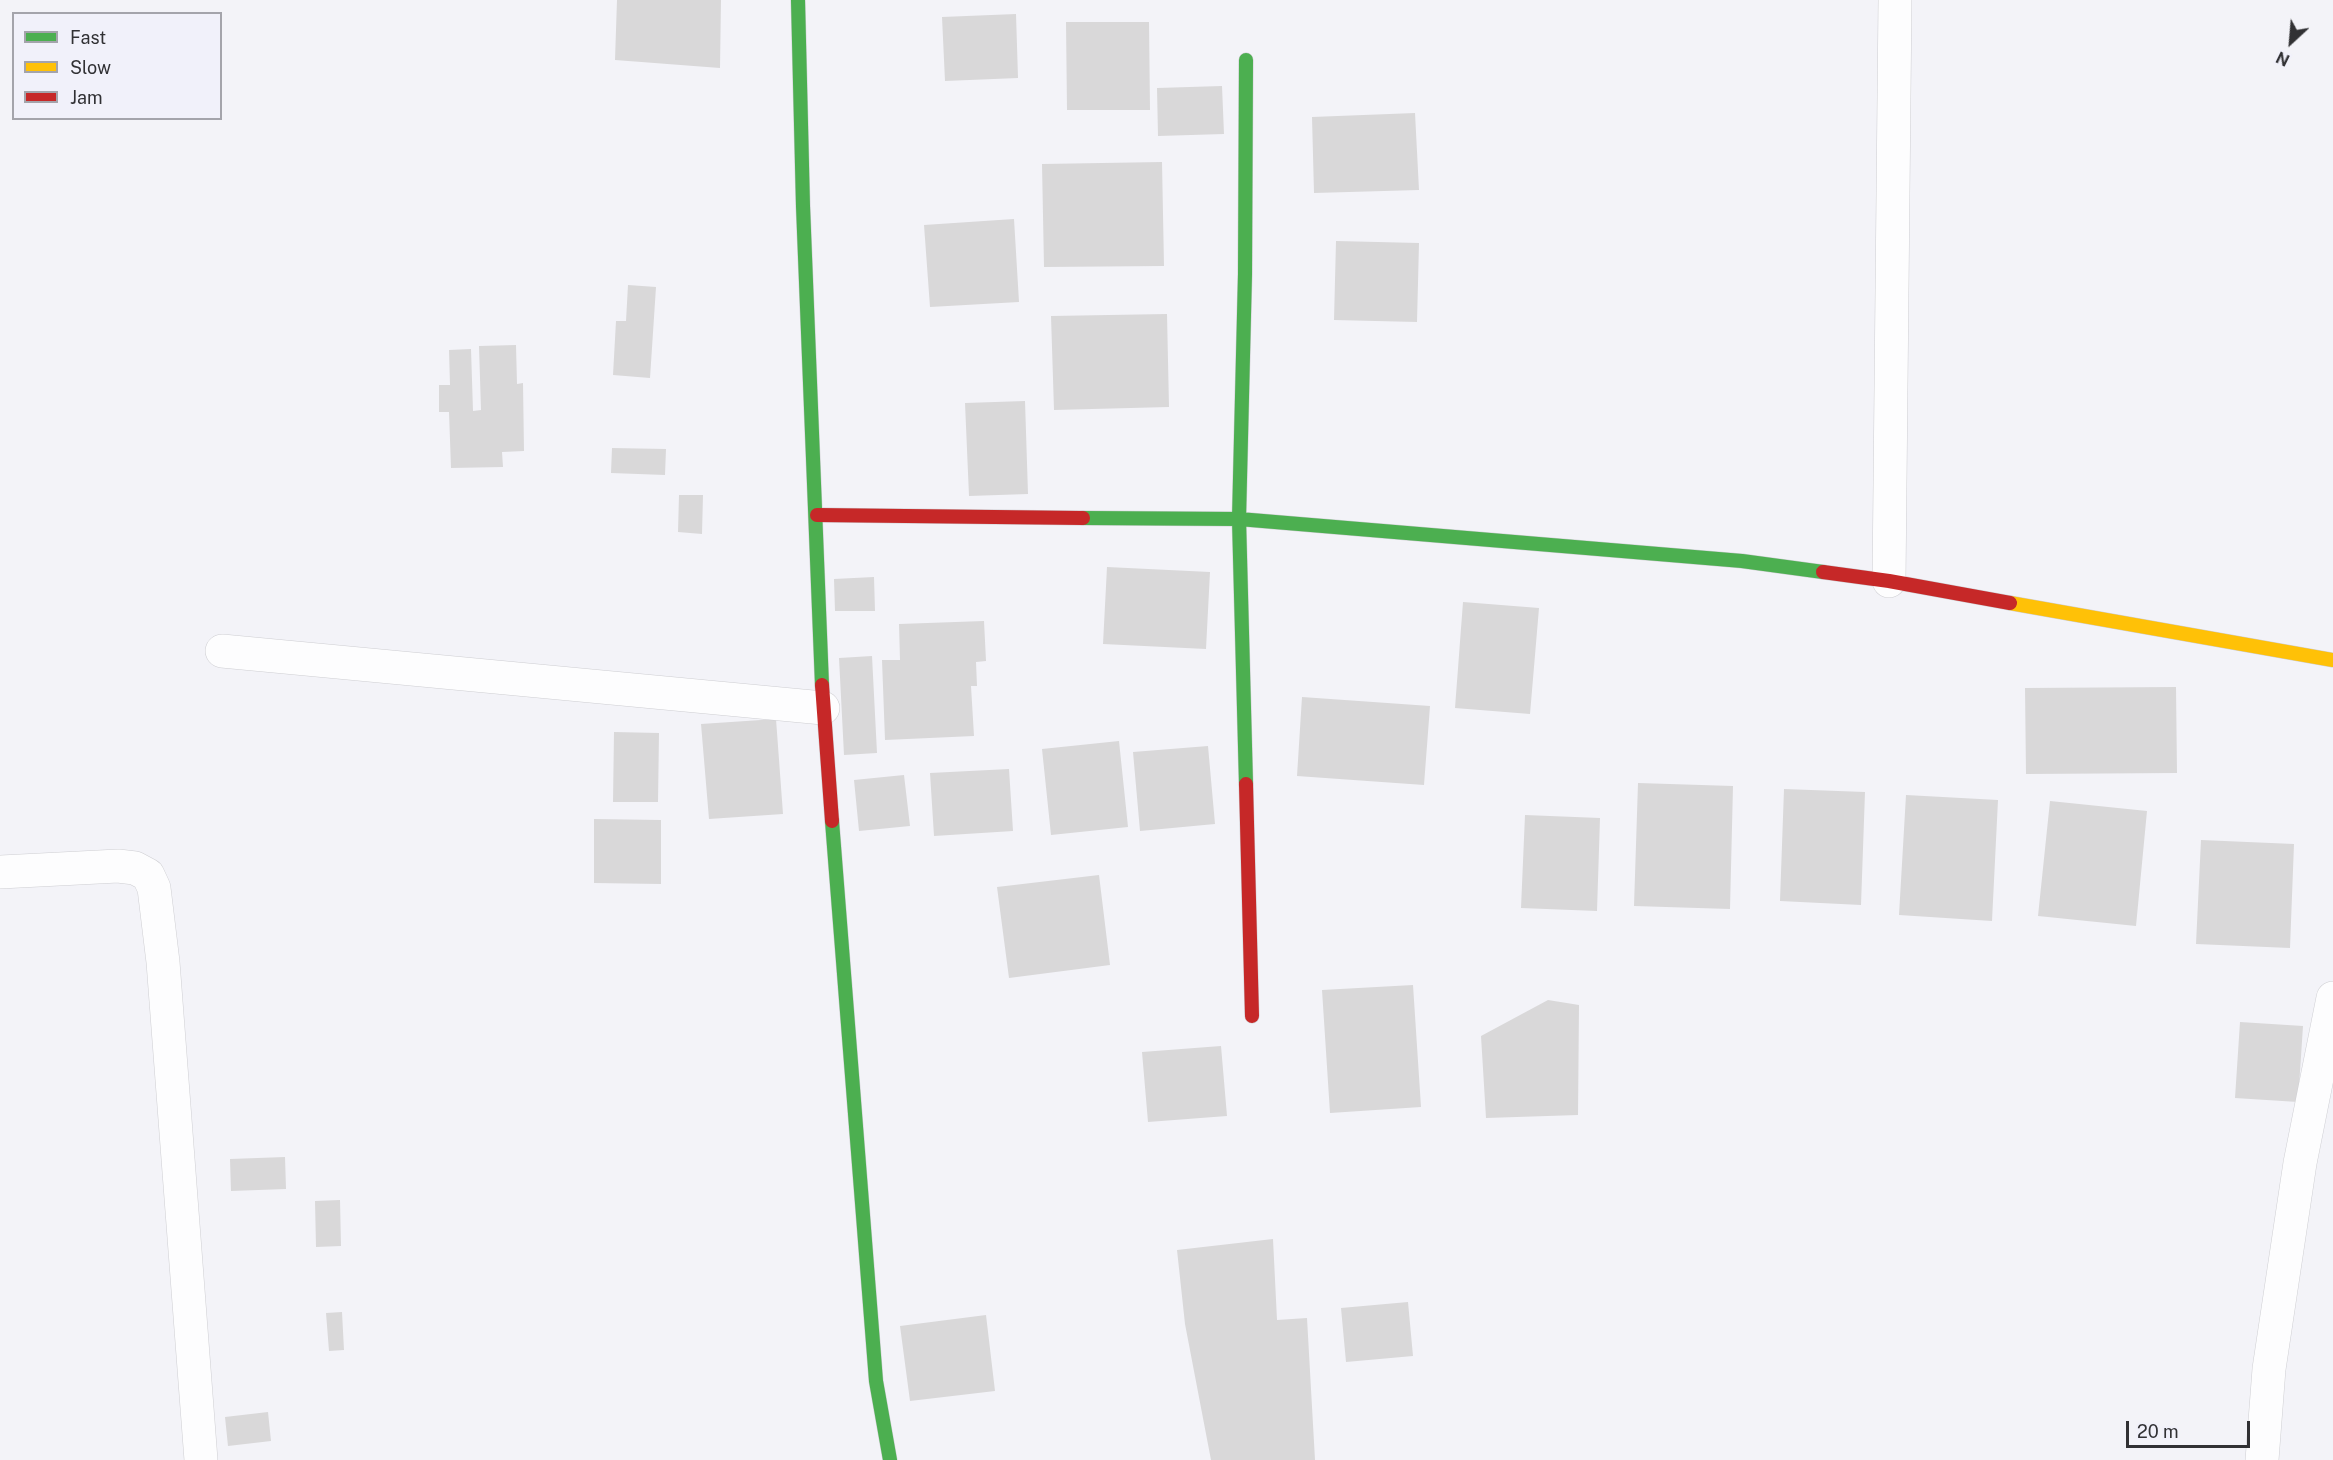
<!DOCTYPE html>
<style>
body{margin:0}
#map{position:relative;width:2333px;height:1460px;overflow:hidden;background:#f3f3f8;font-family:"Public Sans",sans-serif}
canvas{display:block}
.legend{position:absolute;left:12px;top:12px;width:210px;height:108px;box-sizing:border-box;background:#f1f1fa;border:2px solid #a4a4ab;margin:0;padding:8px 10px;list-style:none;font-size:18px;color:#313134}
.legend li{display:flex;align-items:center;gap:12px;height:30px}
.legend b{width:30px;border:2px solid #a4a4ab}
.north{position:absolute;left:2261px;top:12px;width:60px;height:60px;-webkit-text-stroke:4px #f1f1fa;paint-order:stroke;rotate:206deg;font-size:16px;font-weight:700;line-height:24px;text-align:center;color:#313134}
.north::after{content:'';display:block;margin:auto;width:21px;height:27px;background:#313134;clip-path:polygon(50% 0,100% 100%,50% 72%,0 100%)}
.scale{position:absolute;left:2126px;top:1421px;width:124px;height:27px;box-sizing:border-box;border:3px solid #313134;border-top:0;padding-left:8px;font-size:18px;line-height:21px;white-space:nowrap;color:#313134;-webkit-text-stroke:4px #f1f1fa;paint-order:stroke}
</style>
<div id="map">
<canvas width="2333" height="1460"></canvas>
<ul class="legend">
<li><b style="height:8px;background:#4caf50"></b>Fast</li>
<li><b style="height:8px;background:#ffc107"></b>Slow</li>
<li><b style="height:8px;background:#c62828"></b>Jam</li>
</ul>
<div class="north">N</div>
<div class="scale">20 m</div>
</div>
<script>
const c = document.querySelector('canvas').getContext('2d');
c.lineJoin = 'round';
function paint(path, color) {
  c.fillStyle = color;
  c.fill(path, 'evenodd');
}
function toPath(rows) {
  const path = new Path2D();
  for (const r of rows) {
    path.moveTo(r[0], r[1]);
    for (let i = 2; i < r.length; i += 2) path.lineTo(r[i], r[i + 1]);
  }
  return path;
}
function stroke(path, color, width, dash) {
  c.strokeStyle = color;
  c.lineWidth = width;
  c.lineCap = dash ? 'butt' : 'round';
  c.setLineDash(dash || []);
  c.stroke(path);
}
const building = toPath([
 [617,0,721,0,720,68,615,60],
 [1016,14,1018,78,945,81,942,17],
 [1066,22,1149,22,1150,110,1067,110],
 [1222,86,1224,134,1158,136,1157,88],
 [1415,113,1419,190,1314,193,1312,117],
 [1162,162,1164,266,1044,267,1042,164],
 [1014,219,1019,302,930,307,924,225],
 [1336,241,1419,243,1417,322,1334,320],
 [628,285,656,287,650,378,613,375,616,321,626,321],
 [1167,314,1169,407,1054,410,1051,316],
 [516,345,517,384,523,383,524,451,502,452,503,467,451,468,449,412,439,412,439,385,450,385,449,350,471,349,473,411,481,410,479,346],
 [1025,401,1028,494,969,496,965,403],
 [612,448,666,449,665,475,611,473],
 [679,495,703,495,702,534,678,532],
 [1107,567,1210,572,1206,649,1103,644],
 [874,577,875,611,835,611,834,579],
 [1463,602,1539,608,1530,714,1455,708],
 [984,621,986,661,976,662,977,686,971,686,974,736,885,740,882,660,900,660,899,624],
 [872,656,877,753,844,755,839,658],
 [2176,687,2177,773,2026,774,2025,688],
 [1302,697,1430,706,1424,785,1297,776],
 [776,719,783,814,709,819,701,724],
 [614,732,659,733,658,802,613,802],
 [1119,741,1128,827,1051,835,1042,749],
 [1208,746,1215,824,1140,831,1133,752],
 [1009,769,1013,831,934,836,930,773],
 [904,775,910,826,859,831,854,780],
 [1638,783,1733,786,1730,909,1634,906],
 [1784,789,1865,792,1861,905,1780,901],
 [1906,795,1998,800,1992,921,1899,915],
 [2050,801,2147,811,2136,926,2038,916],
 [1525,815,1600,818,1597,911,1521,908],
 [594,819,661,820,661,884,594,883],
 [2201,840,2294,844,2290,948,2196,944],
 [1099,875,1110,965,1009,978,997,887],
 [1413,985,1421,1107,1330,1113,1322,990],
 [1548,1000,1579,1005,1578,1115,1486,1118,1481,1036],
 [2240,1022,2303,1026,2298,1102,2235,1098],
 [1221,1046,1227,1116,1148,1122,1142,1052],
 [285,1157,286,1189,231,1191,230,1159],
 [340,1200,341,1246,316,1247,315,1201],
 [1273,1239,1277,1320,1307,1318,1315,1460,1211,1460,1185,1324,1177,1250],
 [1408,1302,1413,1356,1346,1362,1341,1308],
 [342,1312,344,1350,329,1351,326,1313],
 [986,1315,995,1391,910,1401,900,1326],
 [268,1412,271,1441,228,1446,225,1417]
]);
const street = toPath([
 [1889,581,1895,0],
 [222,651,823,708],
 [0,872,118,866,135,868,148,875,154,888,163,962,201,1460],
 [2262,1460,2269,1369,2300,1163,2333,998]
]);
const fast = toPath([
 [798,0,803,206,822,685],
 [1083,518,1239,519,1742,561,1823,572],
 [1246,784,1239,519,1245,274,1246,60],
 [832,821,876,1381,890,1460]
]);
const slow = toPath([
 [2010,603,2333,660]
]);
const jam = toPath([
 [817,515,1083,518],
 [1823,572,1889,581,2010,603],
 [822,685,832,821],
 [1246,784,1252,1016]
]);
paint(building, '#d9d8d9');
stroke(street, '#ceced2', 34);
stroke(fast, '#ceced2', 15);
stroke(slow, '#ceced2', 15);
stroke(jam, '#ceced2', 15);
stroke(street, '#fdfdfe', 33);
stroke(fast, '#4caf50', 14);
stroke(slow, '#ffc107', 14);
stroke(jam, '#c62828', 14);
</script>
